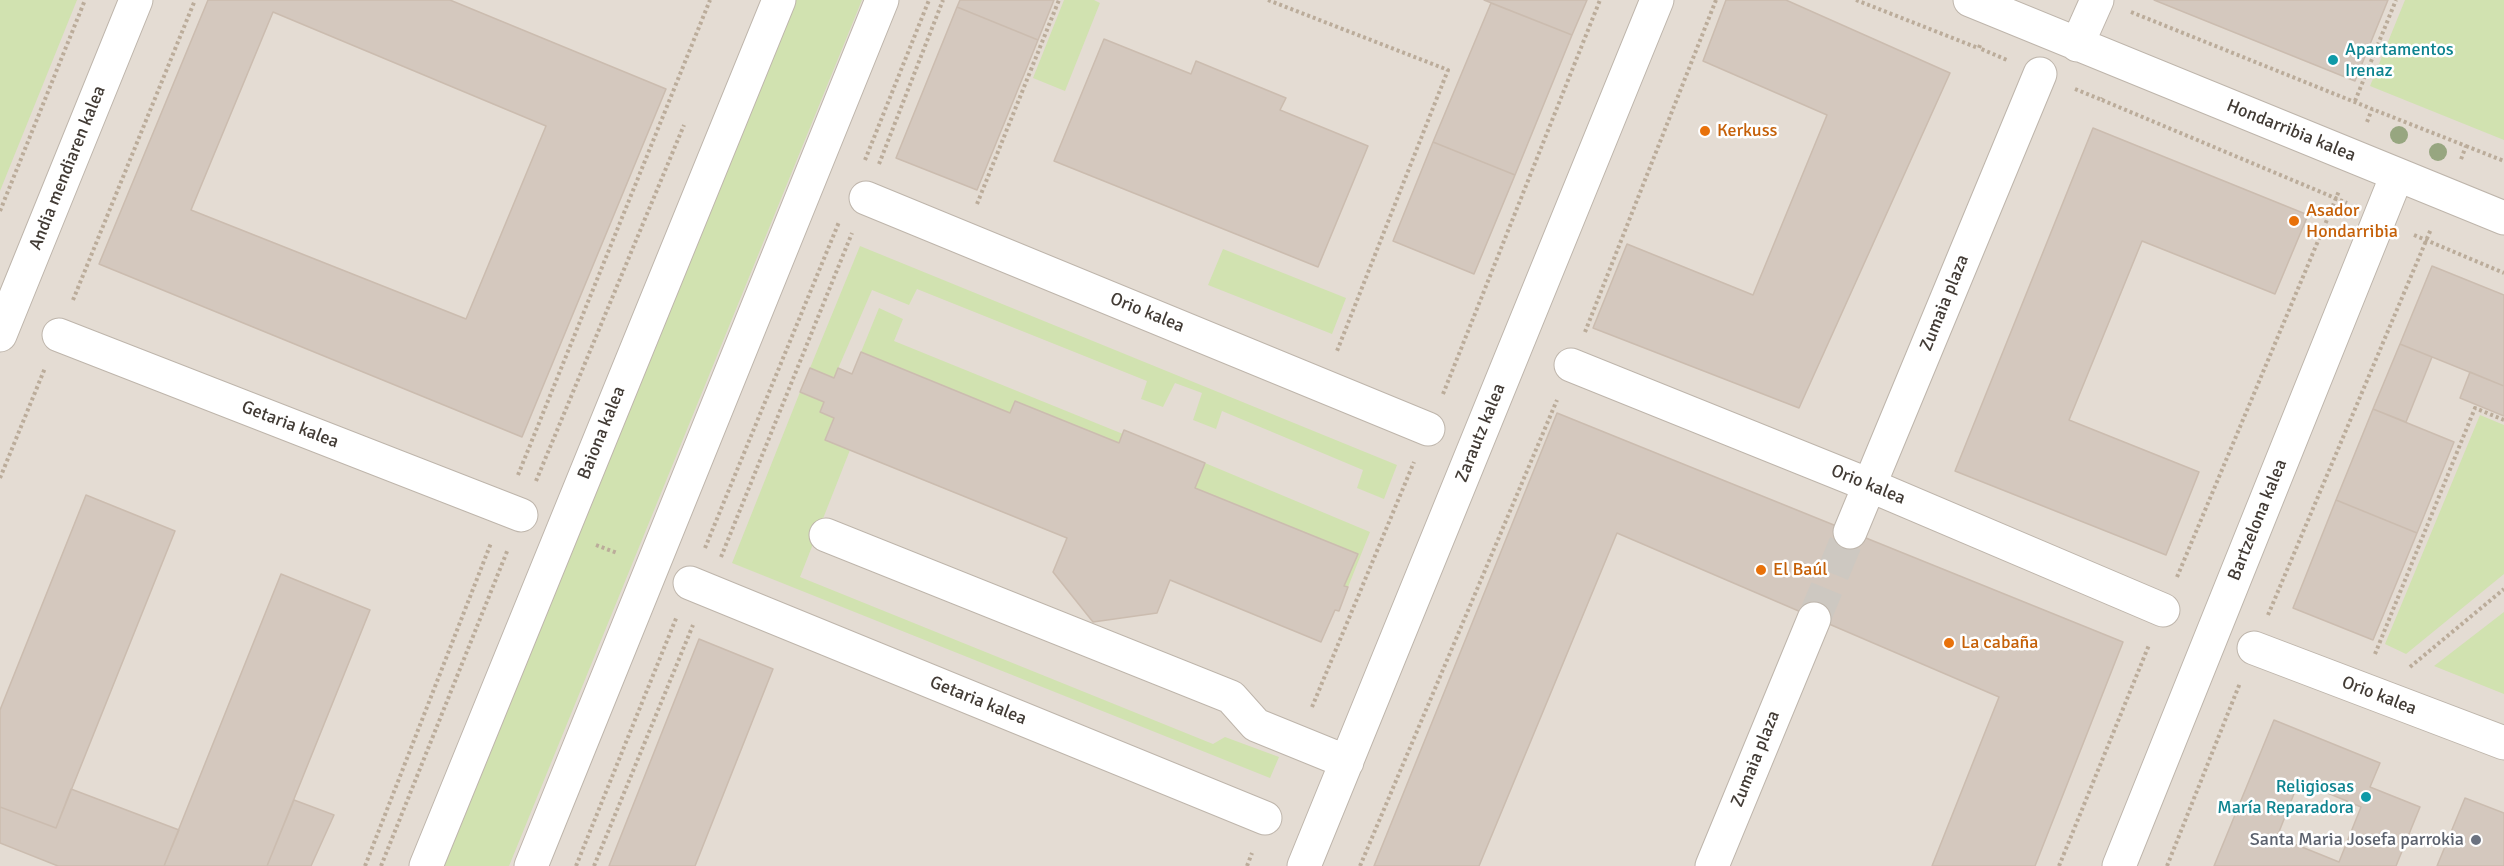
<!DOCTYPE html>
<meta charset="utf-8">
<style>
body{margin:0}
canvas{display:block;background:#f0ebe4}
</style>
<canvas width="2504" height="866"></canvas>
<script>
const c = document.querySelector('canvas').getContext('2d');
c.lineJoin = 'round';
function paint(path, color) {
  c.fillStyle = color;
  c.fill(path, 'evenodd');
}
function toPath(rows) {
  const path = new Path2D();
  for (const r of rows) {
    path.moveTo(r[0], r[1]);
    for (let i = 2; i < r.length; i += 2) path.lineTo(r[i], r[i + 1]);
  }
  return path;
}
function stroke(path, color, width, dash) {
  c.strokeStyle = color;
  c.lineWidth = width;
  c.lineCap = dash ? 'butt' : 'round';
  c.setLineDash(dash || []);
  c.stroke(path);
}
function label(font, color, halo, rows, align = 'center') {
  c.font = font + ' Signika,sans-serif';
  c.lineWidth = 5;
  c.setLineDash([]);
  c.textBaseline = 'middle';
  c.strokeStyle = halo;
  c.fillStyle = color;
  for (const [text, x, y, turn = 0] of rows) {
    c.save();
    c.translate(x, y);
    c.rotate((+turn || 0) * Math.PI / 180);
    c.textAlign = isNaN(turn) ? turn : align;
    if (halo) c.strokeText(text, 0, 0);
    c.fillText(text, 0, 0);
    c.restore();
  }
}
const residential = toPath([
 [0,0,2504,0,2504,866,0,866]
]);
const green = toPath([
 [0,0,77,0,0,191],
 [794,0,862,0,509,866,443,866],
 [1064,0,1094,0,1100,3,1065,91,1033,78],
 [2405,0,2504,0,2504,140,2370,86],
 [860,246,1397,465,1384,499,1357,488,1363,470,1222,411,1216,429,1193,420,1202,393,1175,383,1163,407,1141,399,1147,381,917,289,909,305,872,290,834,378,810,368],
 [1223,249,1346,298,1332,334,1208,285],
 [879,308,903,319,894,341,1123,434,1119,443,1015,401,1010,413,861,352],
 [800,392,824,402,834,418,825,440,850,450,800,577,1213,744,1225,737,1279,757,1270,778,732,563],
 [2480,415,2504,425,2504,574,2406,654,2385,644],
 [1205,463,1370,532,1348,587,1344,586,1357,554,1195,488],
 [2504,612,2504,694,2434,666]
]);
const building = toPath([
 [208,0,450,0,666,89,522,437,99,264,208,0],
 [273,12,546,126,466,319,191,210,273,12],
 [960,0,1054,0,1038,40,957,7,960,0],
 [1484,0,1587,0,1572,35,1484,0],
 [1726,0,1786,0,1950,73,1799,408,1593,328,1627,244,1753,295,1827,115,1703,61,1726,0],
 [2154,0,2388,0,2355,81,2154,0],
 [1491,3,1572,35,1515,175,1433,142,1491,3],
 [957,7,1038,40,977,190,896,158,957,7],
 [1104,39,1191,74,1196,61,1286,98,1280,110,1368,146,1318,267,1054,161,1104,39],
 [2093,128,2308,215,2275,294,2142,241,2069,420,2199,472,2166,555,1955,471,2093,128],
 [1433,142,1515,175,1474,274,1393,241,1433,142],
 [2432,266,2504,295,2504,386,2400,344,2432,266],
 [2400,344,2432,357,2406,422,2373,409,2400,344],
 [861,352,1010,413,1015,401,1119,443,1124,430,1205,463,1195,488,1358,554,1344,586,1348,587,1339,611,1335,610,1321,642,1170,580,1157,613,1093,622,1053,572,1067,538,825,440,834,418,820,412,824,402,800,392,810,368,834,378,838,368,852,374,861,352],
 [2470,372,2504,386,2504,416,2460,398,2470,372],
 [2373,409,2454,442,2417,533,2336,500,2373,409],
 [1557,413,2123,642,2035,866,1932,866,1999,697,1617,533,1479,866,1374,866,1557,413],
 [86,495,175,531,56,828,0,807,0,710,86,495],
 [2336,500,2417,533,2373,640,2293,608,2336,500],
 [281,574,370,610,267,866,164,866,281,574],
 [699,639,773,669,695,866,609,866,699,639],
 [2274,720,2380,763,2370,787,2420,807,2396,866,2214,866,2274,720],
 [2299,781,2361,807,2339,862,2277,837,2299,781],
 [71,789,179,830,164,866,58,866,0,843,0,807,56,828,71,789],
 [2465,798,2504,813,2504,866,2437,866,2465,798],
 [294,800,334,815,311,866,267,866,294,800]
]);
const minorTunnel = toPath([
 [1814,619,1850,532]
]);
const path = toPath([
 [1268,0,1448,70,1337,351],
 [1856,0,1978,48],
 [2131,12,2372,109],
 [1980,45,1979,48,2007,60],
 [2075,89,2102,100,2103,98],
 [2102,100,2347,203],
 [2355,101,2396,0],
 [2367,122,2372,109,2466,146,2460,162],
 [2466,146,2504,161],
 [865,160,929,0],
 [879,164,943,0],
 [977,204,1059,0],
 [0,211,85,0],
 [2414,235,2504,273],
 [73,300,195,0],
 [1585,332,1716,0],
 [1443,394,1600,0],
 [518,475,710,0],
 [0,478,45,368],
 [536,481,684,125],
 [596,545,617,553],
 [705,548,839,222],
 [721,557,852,233],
 [2177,577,2339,191],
 [2268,615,2431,229],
 [2375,654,2475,408,2504,420],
 [2410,667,2504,589],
 [1312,707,1414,462],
 [365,866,491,543],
 [381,866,508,549],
 [576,866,677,616],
 [594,866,693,625],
 [1247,866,1252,853],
 [1360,866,1557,400],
 [2059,866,2149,645],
 [2167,866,2240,683]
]);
const minor = toPath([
 [1970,0,2504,218],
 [2077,45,2097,0],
 [866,198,1428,429],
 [0,335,136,0],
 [59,335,521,515],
 [1571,365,1869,485,2163,610],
 [1850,532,2040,74],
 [826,535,1231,697,1256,725,1347,762],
 [690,583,1265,818],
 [2254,648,2504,743],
 [426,866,779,0],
 [531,866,882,0],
 [1304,866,1657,0],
 [1712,866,1814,619],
 [2119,866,2397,175]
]);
const trees = [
 [2399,135],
 [2438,152]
];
const markers = [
 [2333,60,6,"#0f9aa8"],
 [1705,131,6,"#e8710a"],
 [2294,221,6,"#e8710a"],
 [1761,570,6,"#e8710a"],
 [1949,643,6,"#e8710a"],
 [2366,797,6,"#0f9aa8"],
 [2476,840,6,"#6b7280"]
];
const cultureNames = [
 ["Apartamentos",2345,50],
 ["Irenaz",2345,71],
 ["Religiosas",2354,787,"right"],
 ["María Reparadora",2354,808,"right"]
];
const foodNames = [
 ["Kerkuss",1717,131],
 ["Asador",2306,211],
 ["Hondarribia",2306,232],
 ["El Baúl",1773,570],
 ["La cabaña",1961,643]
];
const streetNames = [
 ["Hondarribia kalea",2291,131,22],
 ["Andia mendiaren kalea",68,168,-68],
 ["Zumaia plaza",1945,303,-68],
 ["Orio kalea",1147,313,22],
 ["Getaria kalea",290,425,21],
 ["Baiona kalea",602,433,-68],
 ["Zarautz kalea",1481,433,-68],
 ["Orio kalea",1868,485,22],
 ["Bartzelona kalea",2258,520,-68],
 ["Orio kalea",2379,696,21],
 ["Getaria kalea",978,701,22],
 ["Zumaia plaza",1756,759,-68]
];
const worshipNames = [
 ["Santa Maria Josefa parrokia",2464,840]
];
paint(residential, '#e4dcd3');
paint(green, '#d1e2b0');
paint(building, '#d4c8be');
stroke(building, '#cbbcaf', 1.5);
stroke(minorTunnel, '#cdc8c1', 33, [33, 16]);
stroke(minor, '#beb5ab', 35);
stroke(path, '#bbac9a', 4, [3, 3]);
stroke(minor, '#fff', 33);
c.fillStyle = '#97a680';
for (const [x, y] of trees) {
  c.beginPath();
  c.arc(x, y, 9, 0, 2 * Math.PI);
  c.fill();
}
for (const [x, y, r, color] of markers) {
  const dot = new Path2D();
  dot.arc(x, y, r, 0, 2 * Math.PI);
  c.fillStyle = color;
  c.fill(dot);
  stroke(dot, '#fff', 2);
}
label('18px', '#0d838f', '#fff', cultureNames, 'left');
label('18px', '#c56008', '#fff', foodNames, 'left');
label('18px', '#423b35', '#fff', streetNames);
label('18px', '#5b616d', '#fff', worshipNames, 'right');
</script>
